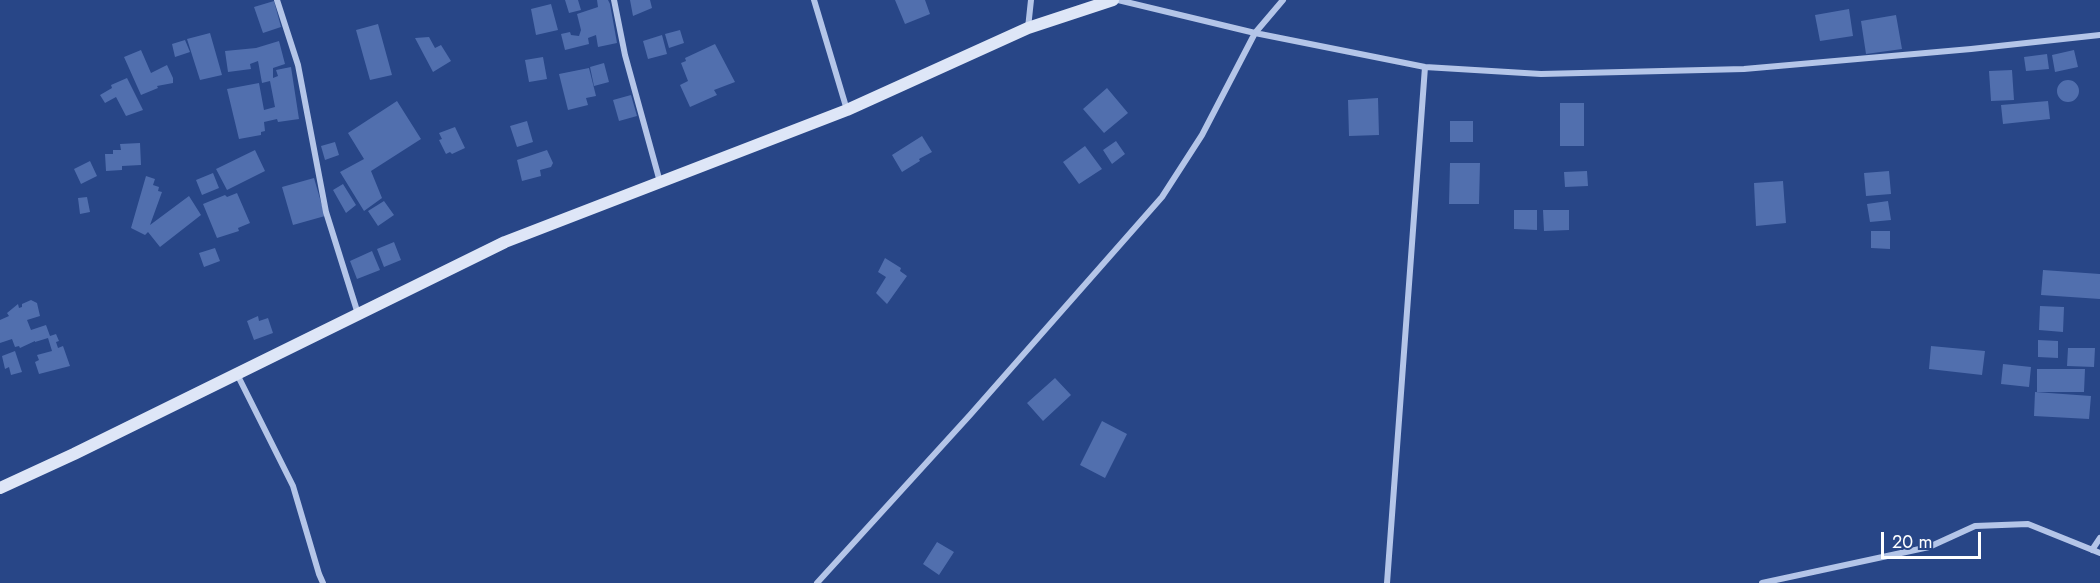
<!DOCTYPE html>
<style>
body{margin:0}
#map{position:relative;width:2100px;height:583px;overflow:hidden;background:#284687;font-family:Jost,sans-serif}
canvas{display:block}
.scale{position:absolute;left:1881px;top:532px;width:100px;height:27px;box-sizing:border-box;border:3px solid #fff;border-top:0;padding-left:8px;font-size:18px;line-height:21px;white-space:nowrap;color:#fff;-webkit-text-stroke:4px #284687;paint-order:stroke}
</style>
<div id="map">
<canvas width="2100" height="583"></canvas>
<div class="scale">20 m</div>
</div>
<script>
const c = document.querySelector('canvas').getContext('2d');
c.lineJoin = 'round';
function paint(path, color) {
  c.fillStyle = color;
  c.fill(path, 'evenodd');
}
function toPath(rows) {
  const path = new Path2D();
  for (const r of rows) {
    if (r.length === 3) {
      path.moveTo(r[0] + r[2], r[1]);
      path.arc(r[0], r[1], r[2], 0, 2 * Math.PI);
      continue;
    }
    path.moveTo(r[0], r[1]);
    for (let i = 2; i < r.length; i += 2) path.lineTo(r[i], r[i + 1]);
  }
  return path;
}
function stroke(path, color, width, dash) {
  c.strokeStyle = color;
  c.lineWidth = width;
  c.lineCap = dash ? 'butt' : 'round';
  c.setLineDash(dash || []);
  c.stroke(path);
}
const building = toPath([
 [565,0,578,0,581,10,569,13],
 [597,0,608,0,610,4,617,43,598,47,596,35,588,38,589,44,565,50,561,34,570,32,571,35,579,36,581,30,577,14,598,7],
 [630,0,650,0,652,8,633,16],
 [895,0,925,0,930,14,905,24],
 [274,1,281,27,263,33,254,7],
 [551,4,558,30,536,35,531,9],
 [1849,9,1853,36,1820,41,1815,15],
 [1896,15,1902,49,1866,54,1861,21],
 [378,24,392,75,370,80,356,30],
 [680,30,684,43,669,48,665,34],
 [210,33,222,75,200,80,187,39],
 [662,35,667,54,648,59,643,41],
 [429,37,435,48,441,45,451,61,433,72,415,38],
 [185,40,190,52,175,57,172,44],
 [279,41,285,64,273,68,273,78,278,76,276,70,291,67,299,119,278,122,277,119,264,122,265,131,261,132,261,135,239,139,227,89,259,83,264,110,275,107,270,81,262,83,258,61,250,64,251,69,228,72,225,51,256,48],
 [715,44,735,82,714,90,717,95,690,107,680,85,688,81,681,63,686,61,685,58],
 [141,50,151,73,167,65,173,78,173,83,157,86,158,88,141,95,124,57],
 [2074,50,2078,67,2055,72,2052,55],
 [2047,54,2049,69,2026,71,2024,57],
 [543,57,547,79,529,82,525,60],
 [604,63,609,82,594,86,590,67],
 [589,68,596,96,586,98,588,105,568,110,559,74],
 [2012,70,2014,100,1991,101,1989,71],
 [127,78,143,110,126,116,116,97,105,103,100,95,112,88,111,85],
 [2068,91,11],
 [1107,88,1128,113,1104,133,1083,109],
 [631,95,637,116,619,121,613,100],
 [1378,98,1379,135,1349,136,1348,100],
 [397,101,421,139,371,171,382,198,364,211,340,172,364,159,348,133],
 [2048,101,2050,119,2003,124,2001,105],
 [1560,103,1584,103,1584,146,1560,146],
 [527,121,533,142,517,147,510,126],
 [1450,121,1473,121,1473,142,1450,142],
 [455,127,465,148,452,154,450,152,446,154,439,140,442,139,439,133],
 [922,136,932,152,919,159,920,161,902,172,892,155],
 [1116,141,1125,154,1112,164,1103,150],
 [335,142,339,155,325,160,321,146],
 [140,143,141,165,122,166,122,170,106,171,105,154,113,154,113,150,121,150,120,144],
 [1085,146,1102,169,1079,184,1063,162],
 [255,150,265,171,227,190,216,169],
 [547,150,553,163,551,167,540,170,541,176,522,181,517,160],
 [90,161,97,176,81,184,74,169],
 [1450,163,1480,163,1479,204,1449,204],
 [1587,171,1588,186,1565,187,1564,172],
 [1889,171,1891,194,1866,196,1864,173],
 [213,173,219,188,202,195,196,180],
 [146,176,155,179,153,185,159,187,158,191,162,192,150,225,189,196,201,215,160,247,148,232,145,235,131,228],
 [314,178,325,216,293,225,282,187],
 [1783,181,1786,223,1756,226,1754,183],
 [343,184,356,205,346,213,333,190],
 [237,193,250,223,238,228,239,231,217,238,203,204,225,195,227,197],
 [87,197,90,212,80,214,78,198],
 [384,201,394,215,378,226,368,211],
 [1888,201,1891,220,1870,222,1867,204],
 [1514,210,1537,210,1537,230,1514,229],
 [1543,210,1569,210,1569,230,1544,231],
 [1871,231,1890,231,1890,249,1871,248],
 [394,242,401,260,384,267,377,249],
 [215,248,220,261,204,267,199,253],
 [372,251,380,270,357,279,350,261],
 [885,258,901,268,900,271,907,276,887,304,876,293,886,277,878,272],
 [2043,270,2100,274,2100,299,2041,295],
 [31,300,37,303,40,316,27,320,31,330,46,325,50,336,56,334,59,341,56,342,58,348,63,346,70,366,39,374,35,362,39,360,37,355,52,351,48,338,35,342,35,341,20,348,19,346,15,347,12,339,0,343,0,320,9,316,7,313,18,304,19,308,22,307,22,304],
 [2040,306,2064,307,2063,332,2039,330],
 [258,316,259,321,268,318,273,333,254,340,247,321],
 [2038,340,2058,341,2058,358,2038,357],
 [1931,346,1985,351,1982,375,1929,369],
 [2068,348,2095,348,2094,367,2067,366],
 [15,351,22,372,11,375,9,367,5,369,2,356],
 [2003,364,2031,367,2029,387,2001,384],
 [2037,369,2085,369,2084,392,2037,392],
 [1055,378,1071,395,1043,421,1027,403],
 [2035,392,2091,396,2089,419,2034,416],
 [1102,421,1127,434,1105,478,1080,465],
 [937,542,954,552,939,575,923,564]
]);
const street = toPath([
 [277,0,298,65,326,212,358,314],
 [614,0,625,55,660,182],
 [814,0,847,110],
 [1118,0,1255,33,1425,67,1541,74,1744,69,1971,49,2100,35],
 [1028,28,1031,0],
 [237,374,293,486,319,574,323,583],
 [2092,550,2100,538],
 [817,583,970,415,1162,197,1202,135,1255,33,1283,0],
 [1387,583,1425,67],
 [1762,583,1929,547,1975,526,2028,524,2100,553]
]);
const secondary = toPath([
 [0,488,74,454,505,242,847,110,1028,28,1113,0]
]);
paint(building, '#516fae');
stroke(street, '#b4c5e8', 6);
stroke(secondary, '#dee6f7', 12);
</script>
